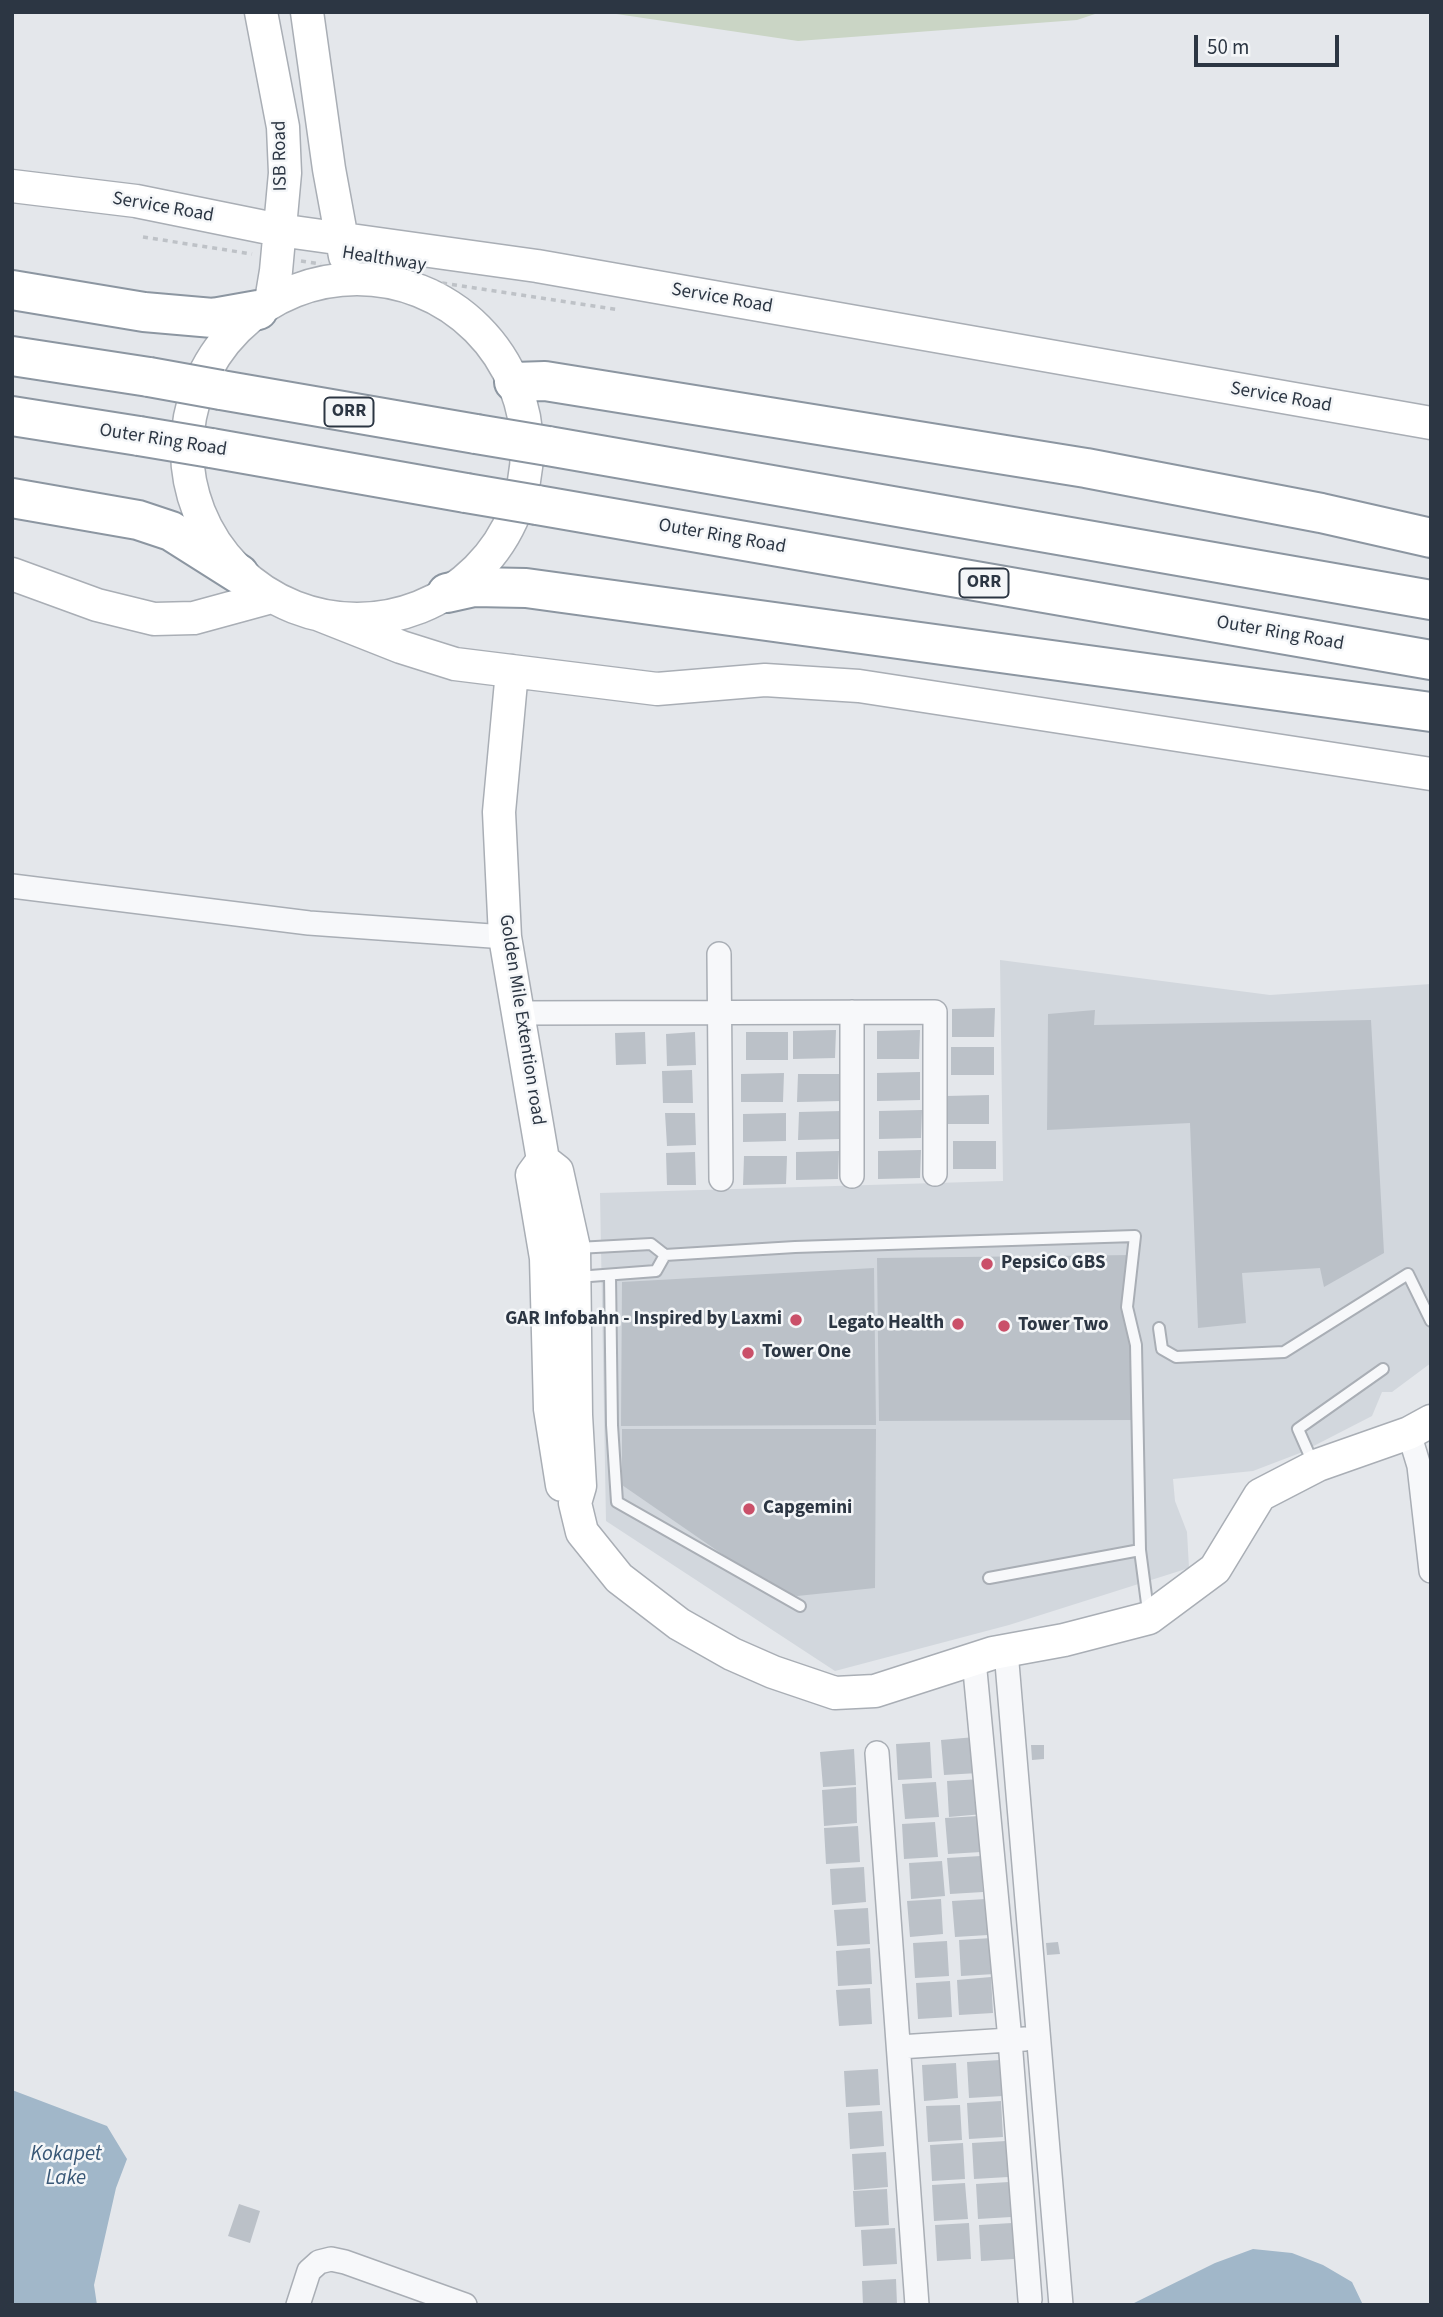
<!DOCTYPE html>
<style>
body{margin:0}
#map{position:relative;width:1443px;height:2317px;overflow:hidden;background:#e4e7eb;font-family:"Source Sans 3",sans-serif}
canvas{display:block}
.frame{position:absolute;inset:0;border:14px solid #2c3643;pointer-events:none}
.scale{position:absolute;left:1194px;top:35px;width:145px;height:32px;box-sizing:border-box;border:4px solid #2c3643;border-top:0;padding-left:9px;font-size:21px;line-height:24px;white-space:nowrap;color:#2c3643;-webkit-text-stroke:5px #f4f6f8;paint-order:stroke}
</style>
<div id="map">
<canvas width="1443" height="2317"></canvas>
<div class="frame"></div>
<div class="scale">50 m</div>
</div>
<script>
const c = document.querySelector('canvas').getContext('2d');
c.lineJoin = 'round';
function paint(path, color) {
  c.fillStyle = color;
  c.fill(path, 'evenodd');
}
function toPath(rows) {
  const path = new Path2D();
  for (const r of rows) {
    if (r.length === 3) {
      path.moveTo(r[0] + r[2], r[1]);
      path.arc(r[0], r[1], r[2], 0, 2 * Math.PI);
      continue;
    }
    path.moveTo(r[0], r[1]);
    for (let i = 2; i < r.length; i += 2) path.lineTo(r[i], r[i + 1]);
  }
  return path;
}
function stroke(path, color, width, dash) {
  c.strokeStyle = color;
  c.lineWidth = width;
  c.lineCap = dash ? 'butt' : 'round';
  c.setLineDash(dash || []);
  c.stroke(path);
}
function label(font, color, halo, rows, align = 'center') {
  c.font = font + ' "Source Sans 3",sans-serif';
  c.lineWidth = 5;
  c.setLineDash([]);
  c.textBaseline = 'middle';
  c.strokeStyle = halo;
  c.fillStyle = color;
  for (const [text, x, y, turn = 0] of rows) {
    c.save();
    c.translate(x, y);
    c.rotate((+turn || 0) * Math.PI / 180);
    c.textAlign = isNaN(turn) ? turn : align;
    if (halo) c.strokeText(text, 0, 0);
    c.fillText(text, 0, 0);
    c.restore();
  }
}
const built = toPath([
 [1000,960,1270,995,1431,984,1431,1363,1392,1392,1382,1392,1372,1416,1300,1453,1253,1471,1173,1479,1175,1501,1187,1532,1189,1568,1009,1625,835,1671,606,1521,600,1193,1003,1181]
]);
const green = toPath([
 [603,12,1101,12,1077,20,798,41]
]);
const water = toPath([
 [12,2090,107,2126,127,2159,116,2188,94,2285,97,2305,12,2305],
 [1253,2249,1292,2253,1323,2265,1352,2282,1363,2305,1130,2305,1215,2263]
]);
const building = toPath([
 [995,1008,994,1037,952,1037,952,1009],
 [1095,1010,1094,1025,1371,1020,1384,1253,1324,1287,1320,1268,1242,1273,1246,1323,1198,1328,1190,1123,1047,1130,1048,1014],
 [836,1030,835,1058,793,1059,793,1031],
 [920,1030,919,1059,877,1059,877,1031],
 [645,1032,646,1064,616,1065,615,1033],
 [695,1032,696,1065,667,1066,666,1034],
 [746,1032,788,1032,788,1060,746,1060],
 [951,1047,994,1047,994,1075,951,1075],
 [692,1070,693,1103,663,1103,662,1071],
 [920,1072,920,1100,877,1101,877,1073],
 [784,1073,783,1102,741,1102,741,1074],
 [798,1074,840,1074,840,1101,797,1102],
 [989,1095,989,1124,946,1124,946,1096],
 [922,1110,921,1138,879,1139,879,1111],
 [842,1111,841,1139,798,1140,799,1112],
 [665,1113,695,1113,696,1145,667,1146],
 [786,1113,786,1141,743,1142,743,1114],
 [953,1141,996,1141,996,1169,953,1169],
 [921,1150,920,1178,878,1179,878,1151],
 [839,1151,838,1179,796,1180,796,1152],
 [695,1152,696,1185,667,1185,666,1153],
 [744,1156,787,1156,786,1184,743,1185],
 [1133,1255,1127,1307,1135,1346,1134,1420,879,1421,877,1258],
 [874,1268,876,1425,621,1426,622,1282],
 [622,1429,876,1429,875,1588,797,1596,767,1585,622,1485],
 [975,1737,978,1773,944,1775,941,1740],
 [930,1742,932,1778,898,1780,896,1744],
 [1031,1745,1044,1745,1044,1759,1032,1760],
 [854,1749,856,1785,823,1787,820,1752],
 [981,1779,983,1814,949,1817,947,1781],
 [936,1782,939,1817,905,1819,902,1784],
 [856,1787,857,1823,824,1826,822,1790],
 [979,1816,981,1852,948,1854,945,1818],
 [935,1822,938,1857,904,1859,902,1824],
 [858,1826,860,1862,826,1864,824,1828],
 [981,1856,983,1892,950,1894,947,1858],
 [942,1861,945,1896,911,1899,909,1863],
 [864,1867,866,1902,832,1905,830,1869],
 [941,1899,943,1934,910,1937,907,1901],
 [986,1899,988,1935,955,1937,952,1901],
 [868,1908,870,1944,837,1946,834,1910],
 [992,1938,995,1974,961,1976,959,1940],
 [947,1941,949,1976,915,1978,913,1943],
 [1058,1942,1060,1954,1047,1955,1046,1943],
 [870,1948,872,1984,838,1986,836,1951],
 [991,1977,993,2013,959,2015,957,1980],
 [950,1981,952,2017,918,2019,916,1983],
 [870,1988,872,2024,839,2026,836,1990],
 [1000,2060,1003,2096,969,2098,967,2062],
 [956,2063,958,2098,924,2101,922,2065],
 [878,2069,880,2105,846,2107,844,2071],
 [1001,2101,1003,2137,969,2139,967,2103],
 [960,2105,962,2140,928,2142,926,2106],
 [882,2111,884,2146,850,2149,848,2113],
 [1006,2141,1008,2177,974,2179,972,2143],
 [963,2143,965,2179,932,2181,930,2145],
 [886,2152,888,2187,854,2190,852,2154],
 [1009,2182,1011,2217,978,2219,976,2184],
 [965,2183,968,2219,934,2221,932,2185],
 [887,2189,889,2225,855,2227,853,2191],
 [239,2204,260,2211,250,2243,228,2236],
 [969,2223,971,2259,937,2261,935,2225],
 [1012,2223,1014,2259,981,2261,979,2225],
 [895,2228,897,2264,863,2266,861,2230],
 [896,2279,897,2305,863,2305,862,2281]
]);
const path = toPath([
 [143,237,252,254],
 [301,261,321,264],
 [363,271,620,310]
]);
const lane = toPath([
 [577,1248,651,1244,665,1255,656,1271,577,1277],
 [665,1255,795,1247,1135,1236,1127,1307,1136,1345,1140,1550,1148,1611],
 [610,1276,612,1425,617,1502,800,1606],
 [1159,1328,1162,1349,1176,1357,1284,1352,1408,1274,1431,1321],
 [1313,1463,1298,1429,1383,1369],
 [989,1578,1140,1550]
]);
const street = toPath([
 [12,886,309,923,505,937],
 [719,954,721,1179],
 [852,1012,852,1176],
 [517,1013,935,1012,935,1174],
 [1409,1433,1419,1466,1431,1571],
 [1006,1651,1061,2305],
 [974,1660,1010,2040,1030,2300],
 [877,1753,917,2305],
 [899,2047,1025,2039],
 [298,2305,309,2271,319,2262,331,2259,345,2262,465,2305]
]);
const secondary = toPath([
 [261,12,283,127,285,173,276,271,271,301],
 [307,12,329,169,345,256],
 [12,186,136,201,279,230,537,266,1431,423],
 [357,449,170],
 [12,574,97,605,154,619,194,618,271,597],
 [320,615,401,647,455,664,657,689,765,680,859,686,1431,774],
 [512,671,499,812,505,937,543,1160,557,1171,574,1248,576,1415,580,1486,575,1503,582,1532,619,1578,679,1624,732,1654,773,1672,835,1693,875,1691,993,1653,1064,1640,1149,1618,1215,1569,1260,1495,1318,1465,1409,1433,1431,1421],
 [543,1160,532,1175,546,1258,550,1409,562,1485]
]);
const highway = toPath([
 [12,290,144,312,213,318,258,310],
 [12,356,149,377],
 [514,382,545,381,1086,468,1321,513,1431,538],
 [221,390,476,434],
 [12,416,139,436],
 [548,446,1431,600],
 [211,448,466,493],
 [12,498,138,520,171,531,239,574],
 [537,505,1431,660],
 [447,593,474,587,526,588,1431,712]
]);
const highwayBridge = toPath([
 [149,377,221,390],
 [476,434,548,446],
 [139,436,211,448],
 [466,493,537,505]
]);
const markers = [
 [987,1264,7,"#ca5069"],
 [796,1320,7,"#ca5069"],
 [958,1324,7,"#ca5069"],
 [1004,1326,7,"#ca5069"],
 [748,1353,7,"#ca5069"],
 [749,1509,7,"#ca5069"]
];
const shields = [
 [349,412,49],
 [984,583,49]
];
const shieldNames = [
 ["ORR",349,412],
 ["ORR",984,583]
];
const streetNames = [
 ["ISB Road",281,156,-91],
 ["Service Road",163,208,10],
 ["Healthway",384,260,9],
 ["Service Road",722,299,10],
 ["Service Road",1281,398,10],
 ["Outer Ring Road",163,441,9],
 ["Outer Ring Road",722,537,10],
 ["Outer Ring Road",1280,634,10],
 ["Golden Mile Extention road",521,1020,81]
];
const poiNames = [
 ["PepsiCo GBS",1001,1264],
 ["GAR Infobahn - Inspired by Laxmi",782,1320,"right"],
 ["Legato Health",944,1324,"right"],
 ["Tower Two",1018,1326],
 ["Tower One",762,1353],
 ["Capgemini",763,1509]
];
const waterNames = [
 ["Kokapet",66,2155],
 ["Lake",66,2179]
];
paint(built, '#d2d7dd');
paint(green, '#cad5c5');
paint(water, '#a1b7c9');
paint(building, '#bbc1c8');
stroke(lane, '#a9aeb5', 14);
stroke(street, '#a9aeb5', 26);
stroke(secondary, '#a9aeb5', 35);
stroke(highway, '#8c96a1', 42);
stroke(path, '#bec2c7', 3.5, [5, 5]);
stroke(lane, '#f7f8fa', 10);
stroke(street, '#f7f8fa', 23);
stroke(secondary, '#fff', 32);
stroke(highway, '#fff', 38);
stroke(highwayBridge, '#8c96a1', 42, []);
stroke(highwayBridge, '#fff', 38);
for (const [x, y, r, color] of markers) {
  const dot = new Path2D();
  dot.arc(x, y, r, 0, 2 * Math.PI);
  c.fillStyle = color;
  c.fill(dot);
  stroke(dot, '#f4f6f8', 2.5);
}
for (const [x, y, w] of shields) {
  const box = new Path2D();
  box.roundRect(x - w / 2, y - 14.5, w, 29, 5);
  c.fillStyle = '#f4f6f8';
  c.fill(box);
  stroke(box, '#2c3643', 2);
}
label('bold 18px', '#2c3643', null, shieldNames);
label('19px', '#2c3643', '#f4f6f8', streetNames);
label('bold 19px', '#2c3643', '#f4f6f8', poiNames, 'left');
label('italic 21px', '#385776', '#f4f6f8', waterNames);
</script>
